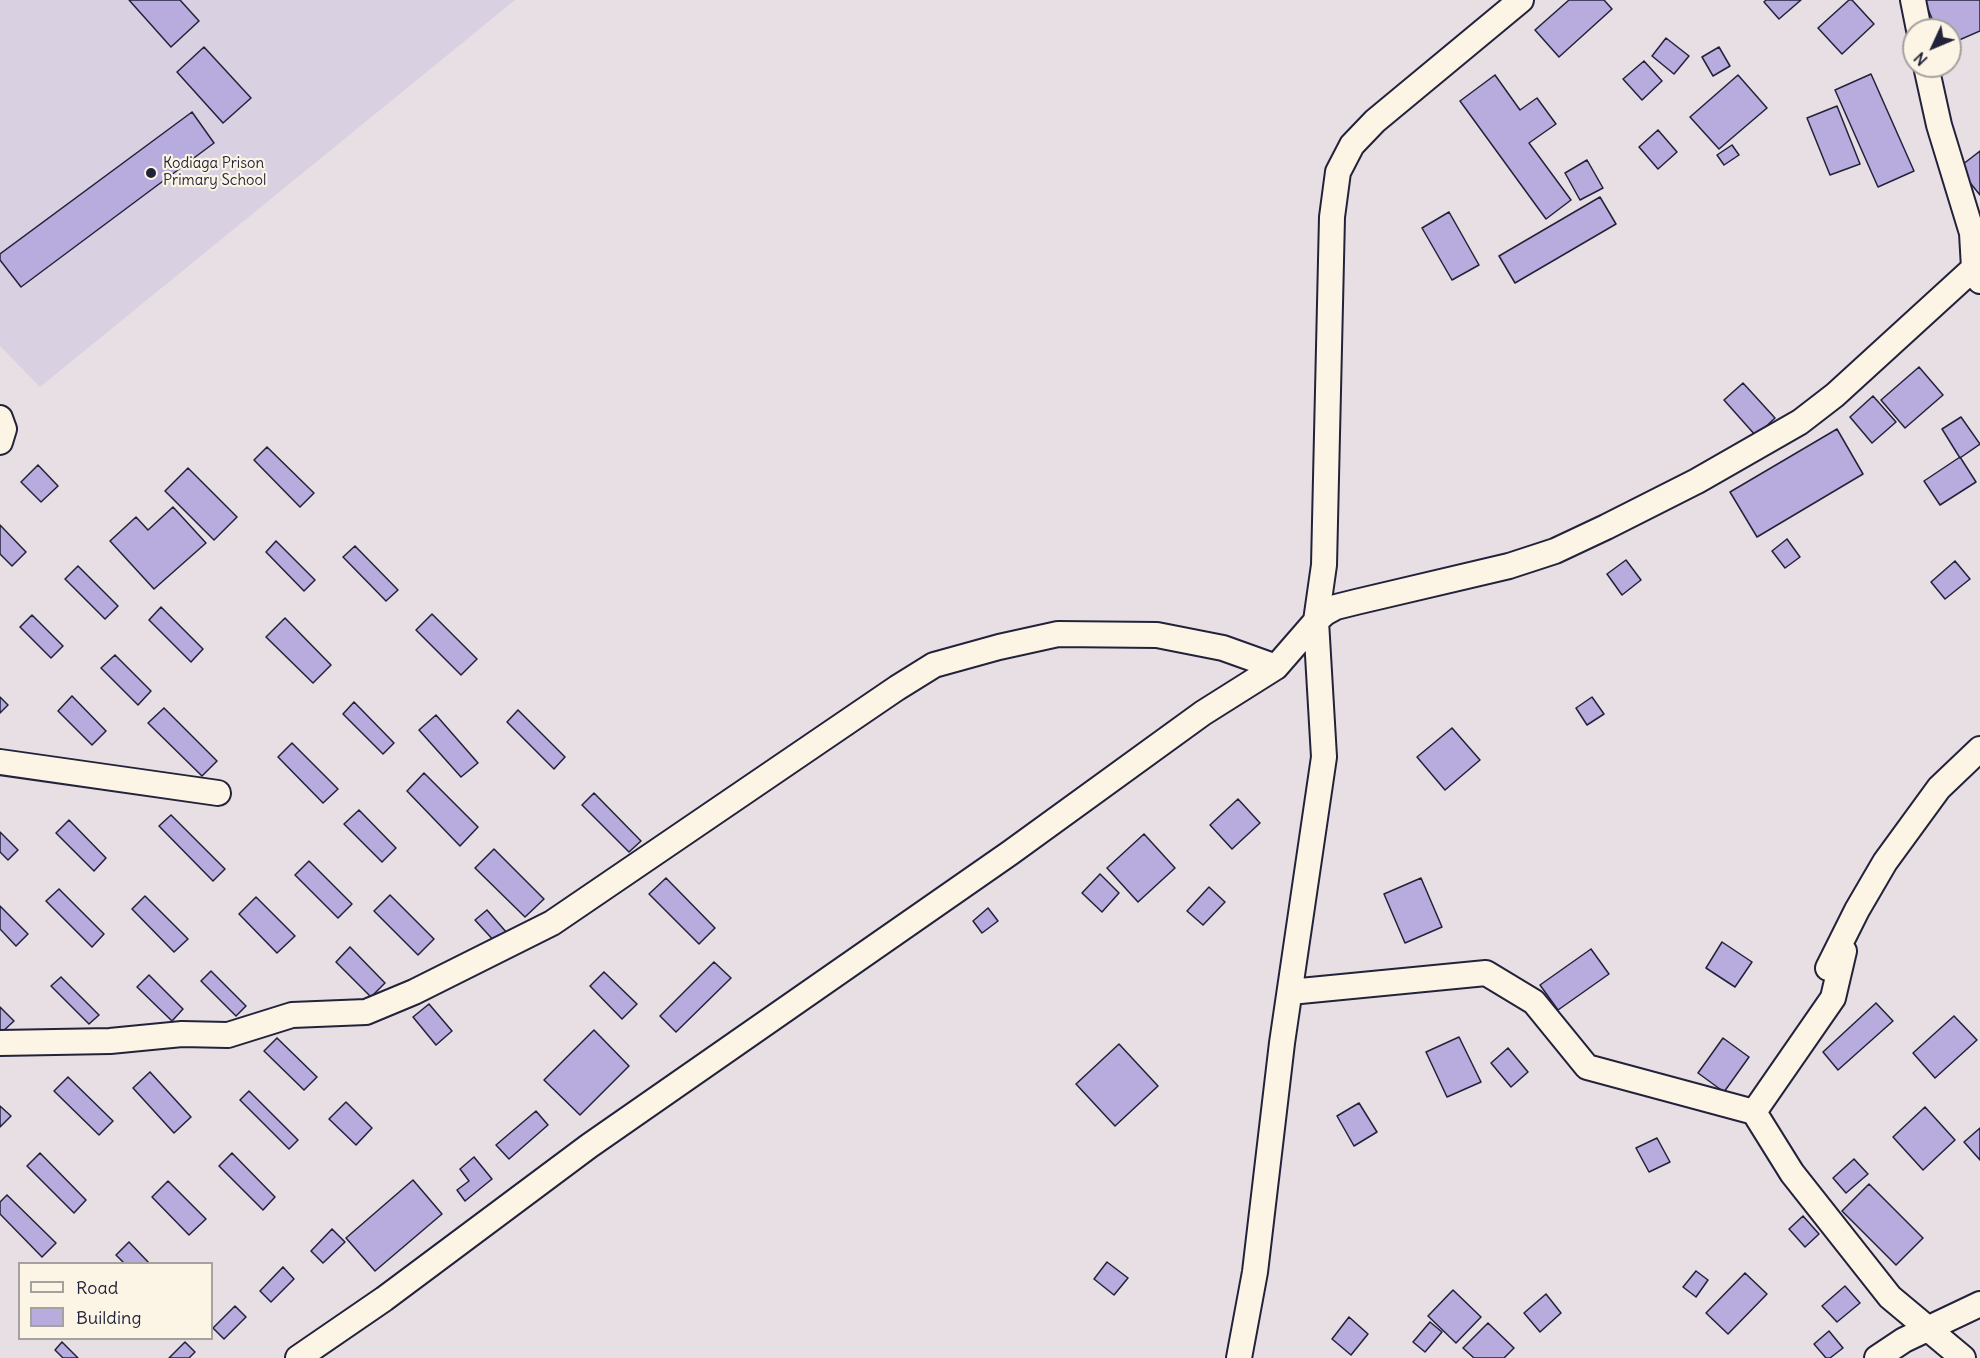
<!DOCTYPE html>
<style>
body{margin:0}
#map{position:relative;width:1980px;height:1358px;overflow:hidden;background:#e7dfe3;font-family:Delius,sans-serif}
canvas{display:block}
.legend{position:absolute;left:18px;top:1262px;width:195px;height:78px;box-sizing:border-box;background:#fcf5e5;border:2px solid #a5a1a1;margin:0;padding:8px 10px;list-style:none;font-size:18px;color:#22223b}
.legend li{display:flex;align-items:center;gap:12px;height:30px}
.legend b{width:30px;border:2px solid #a5a1a1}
.north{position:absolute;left:1902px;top:18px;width:60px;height:60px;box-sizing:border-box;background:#fcf5e5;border:2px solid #a5a1a1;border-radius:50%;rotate:226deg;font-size:16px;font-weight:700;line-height:24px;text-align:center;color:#22223b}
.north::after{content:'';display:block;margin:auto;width:21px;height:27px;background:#22223b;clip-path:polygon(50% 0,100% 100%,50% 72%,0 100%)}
</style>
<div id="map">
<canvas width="1980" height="1358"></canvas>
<ul class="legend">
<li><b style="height:8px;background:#fcf5e5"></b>Road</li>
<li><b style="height:16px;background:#b7acdd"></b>Building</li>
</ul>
<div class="north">N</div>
</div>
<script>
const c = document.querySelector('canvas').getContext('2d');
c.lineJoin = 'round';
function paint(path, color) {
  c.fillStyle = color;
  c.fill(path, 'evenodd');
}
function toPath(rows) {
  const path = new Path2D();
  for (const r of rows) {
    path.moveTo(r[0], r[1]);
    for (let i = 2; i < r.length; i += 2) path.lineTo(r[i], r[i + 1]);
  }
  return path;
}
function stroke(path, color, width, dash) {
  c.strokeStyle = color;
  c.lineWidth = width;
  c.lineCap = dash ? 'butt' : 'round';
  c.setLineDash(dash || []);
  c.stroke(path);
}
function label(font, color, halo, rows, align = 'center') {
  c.font = font + ' Delius,sans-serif';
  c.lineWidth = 4.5;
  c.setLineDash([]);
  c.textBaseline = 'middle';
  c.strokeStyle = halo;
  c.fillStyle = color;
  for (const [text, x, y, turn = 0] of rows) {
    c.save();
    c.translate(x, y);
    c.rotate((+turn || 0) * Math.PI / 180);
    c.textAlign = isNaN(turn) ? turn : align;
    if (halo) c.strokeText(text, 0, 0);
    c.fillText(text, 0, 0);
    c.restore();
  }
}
const built = toPath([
 [0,0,515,0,40,387,0,346]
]);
const building = toPath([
 [129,0,180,0,199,21,171,47,129,0],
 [1569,0,1604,0,1612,9,1559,57,1535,30,1569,0],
 [1766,0,1801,0,1779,19,1764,2,1766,0],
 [1849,0,1852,0,1874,24,1842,54,1818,28,1849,0],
 [1924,0,1980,0,1980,31,1950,44,1950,30,1937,30,1924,0],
 [1666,38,1689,56,1674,74,1652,56,1666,38],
 [204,47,251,98,223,123,177,72,204,47],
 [1719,47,1730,66,1713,76,1702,57,1719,47],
 [1644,61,1662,81,1642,100,1623,79,1644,61],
 [1871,74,1914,171,1878,187,1835,90,1871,74],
 [1495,75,1520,110,1537,98,1556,124,1529,143,1571,200,1546,219,1460,101,1495,75],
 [1738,75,1767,108,1719,149,1690,117,1738,75],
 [1837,106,1860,164,1830,175,1807,118,1837,106],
 [192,112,214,143,21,287,0,260,0,254,192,112],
 [1658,130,1677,152,1658,169,1639,147,1658,130],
 [1732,145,1739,155,1724,165,1717,155,1732,145],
 [1980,151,1980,195,1958,168,1980,151],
 [1587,160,1603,188,1580,200,1565,173,1587,160],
 [1600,197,1616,224,1515,283,1499,256,1600,197],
 [1449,212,1479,265,1452,280,1422,228,1449,212],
 [1919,367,1943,395,1905,428,1881,400,1919,367],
 [1743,383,1775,418,1756,436,1724,400,1743,383],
 [1873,396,1896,422,1872,443,1850,417,1873,396],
 [1961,417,1980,444,1960,458,1942,429,1961,417],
 [1837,429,1863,474,1757,537,1730,492,1837,429],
 [267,447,314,493,300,507,254,460,267,447],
 [1960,457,1976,482,1940,505,1924,481,1960,457],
 [38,465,58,486,41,502,21,482,38,465],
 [188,468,237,517,214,540,165,491,188,468],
 [173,507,206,543,154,589,110,541,136,517,148,530,173,507],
 [0,525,26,552,12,566,0,554,0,525],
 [1787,539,1800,557,1785,568,1772,551,1787,539],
 [276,541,315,580,304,591,266,552,276,541],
 [355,546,398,590,386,601,343,557,355,546],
 [1626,560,1641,580,1622,595,1607,574,1626,560],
 [1955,561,1970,579,1945,599,1931,582,1955,561],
 [78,566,118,606,105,619,65,579,78,566],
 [161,607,203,649,191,662,149,620,161,607],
 [432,614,477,659,461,675,416,630,432,614],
 [32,615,63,646,51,658,20,627,32,615],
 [285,618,331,665,313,683,266,637,285,618],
 [115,655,151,691,138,705,101,668,115,655],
 [72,696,106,731,92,745,58,711,72,696],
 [0,697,8,705,0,713,0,697],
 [1592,697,1604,714,1587,725,1576,708,1592,697],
 [354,702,394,743,383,754,343,714,354,702],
 [164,708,217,761,202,776,148,723,164,708],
 [518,710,565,757,554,769,507,722,518,710],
 [436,715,478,763,461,777,419,730,436,715],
 [1452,728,1480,760,1445,790,1417,757,1452,728],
 [292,743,338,789,323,803,278,757,292,743],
 [424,773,478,827,460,846,407,791,424,773],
 [594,793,641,841,629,852,582,805,594,793],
 [1238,799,1260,823,1232,849,1210,825,1238,799],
 [359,810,396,848,382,862,344,824,359,810],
 [171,815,225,869,213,881,159,826,171,815],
 [69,820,106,858,94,871,56,833,69,820],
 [0,832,18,850,8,860,0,852,0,832],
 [1144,834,1175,868,1138,902,1107,868,1144,834],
 [494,849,544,899,525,917,475,868,494,849],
 [309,861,352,904,338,918,295,875,309,861],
 [1100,874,1119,893,1102,912,1082,893,1100,874],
 [666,878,715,928,699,944,649,894,666,878],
 [1421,878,1442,927,1405,943,1384,894,1421,878],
 [1209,887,1225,902,1203,925,1187,911,1209,887],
 [59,889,104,934,92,947,46,901,59,889],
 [390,895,434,939,418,955,374,911,390,895],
 [145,896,188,939,174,952,132,909,145,896],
 [256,897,295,936,277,953,239,914,256,897],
 [0,906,28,934,16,946,0,929,0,906],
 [988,908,998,921,982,933,973,921,988,908],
 [487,910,507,933,496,943,475,920,487,910],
 [1722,942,1752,962,1735,987,1706,968,1722,942],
 [350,947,385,983,371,997,336,962,350,947],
 [1591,949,1609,974,1558,1010,1540,985,1591,949],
 [714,962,731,978,676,1032,660,1016,714,962],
 [211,971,246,1006,236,1016,201,981,211,971],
 [604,972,637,1004,622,1019,590,986,604,972],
 [149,975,183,1009,172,1021,137,987,149,975],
 [61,977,99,1015,89,1024,51,986,61,977],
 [1876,1003,1893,1021,1838,1070,1823,1052,1876,1003],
 [429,1004,452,1031,436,1045,413,1017,429,1004],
 [0,1007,14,1021,1,1033,0,1032,0,1007],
 [1954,1016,1977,1040,1935,1078,1913,1053,1954,1016],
 [594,1030,629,1066,580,1115,544,1080,594,1030],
 [1459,1037,1481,1082,1447,1097,1426,1052,1459,1037],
 [277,1038,317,1077,304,1090,264,1051,277,1038],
 [1723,1038,1749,1057,1724,1092,1698,1073,1723,1038],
 [1119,1044,1158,1086,1115,1126,1076,1084,1119,1044],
 [1508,1048,1528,1072,1511,1087,1491,1063,1508,1048],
 [150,1072,191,1117,174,1133,133,1088,150,1072],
 [68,1077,113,1121,99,1135,54,1091,68,1077],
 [249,1091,298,1140,289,1149,240,1100,249,1091],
 [346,1102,372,1128,356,1145,329,1119,346,1102],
 [1359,1103,1377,1132,1354,1146,1337,1116,1359,1103],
 [0,1106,11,1116,0,1127,0,1106],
 [1925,1107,1955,1140,1923,1170,1893,1137,1925,1107],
 [536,1111,548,1125,509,1159,496,1145,536,1111],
 [1980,1128,1980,1160,1964,1142,1980,1128],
 [1657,1138,1670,1162,1649,1172,1636,1148,1657,1138],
 [40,1153,86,1200,74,1213,27,1166,40,1153],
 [232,1153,275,1197,263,1210,219,1166,232,1153],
 [474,1157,492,1179,465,1201,457,1190,469,1181,460,1169,474,1157],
 [1854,1159,1868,1174,1846,1193,1833,1178,1854,1159],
 [413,1180,442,1214,375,1271,346,1238,413,1180],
 [168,1181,206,1219,189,1235,152,1197,168,1181],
 [1869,1184,1923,1238,1896,1265,1842,1211,1869,1184],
 [7,1195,56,1243,42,1257,0,1214,0,1202,7,1195],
 [1803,1216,1819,1234,1805,1247,1789,1229,1803,1216],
 [332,1229,345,1242,323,1263,311,1251,332,1229],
 [129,1242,150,1264,125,1264,116,1255,129,1242],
 [1107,1262,1128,1278,1114,1295,1094,1279,1107,1262],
 [283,1267,294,1279,271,1302,260,1291,283,1267],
 [1696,1271,1708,1280,1696,1297,1683,1287,1696,1271],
 [1745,1273,1767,1294,1728,1334,1706,1313,1745,1273],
 [1845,1286,1860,1303,1837,1322,1822,1306,1845,1286],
 [1453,1290,1481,1317,1456,1343,1428,1316,1453,1290],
 [1546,1294,1561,1313,1540,1332,1524,1313,1546,1294],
 [235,1306,246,1317,224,1339,213,1328,235,1306],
 [1349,1317,1368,1334,1351,1355,1332,1339,1349,1317],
 [1430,1322,1442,1332,1425,1352,1413,1342,1430,1322],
 [1488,1323,1514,1348,1504,1358,1474,1358,1463,1348,1488,1323],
 [1829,1331,1843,1348,1830,1358,1826,1358,1814,1344,1829,1331],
 [62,1342,78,1358,63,1358,55,1350,62,1342],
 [185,1342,195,1352,189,1358,169,1358,185,1342]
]);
const street = toPath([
 [1913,0,1919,30],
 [1926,66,1939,125,1972,233,1974,268,1980,281],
 [0,418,4,429,0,442],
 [0,762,218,793],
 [1828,968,1857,910,1885,862,1939,788,1980,749],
 [1290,992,1486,973,1534,1002,1587,1067,1754,1112,1792,1173,1890,1297,1963,1358],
 [0,1043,110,1041,182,1034,228,1035,292,1015,366,1012,414,992,552,923,897,688,934,665,999,647,1058,634,1157,635,1223,648,1276,667],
 [1754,1112,1833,998,1844,951],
 [298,1358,384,1299,589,1146,1010,853,1203,713,1276,667,1316,621,1325,613,1336,607,1356,602,1509,566,1555,551,1606,527,1697,481,1800,422,1835,395,1974,268,1980,268],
 [1239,1358,1255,1272,1282,1043,1324,757,1316,621,1324,565,1332,217,1338,172,1352,145,1375,121,1521,0],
 [1877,1358,1904,1340,1980,1304]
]);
const markers = [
 [151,173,6,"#22223b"]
];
const poiNames = [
 ["Kodiaga Prison",163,164],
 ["Primary School",163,181]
];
paint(built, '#d9d0e1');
paint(building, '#b7acdd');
stroke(building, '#22223b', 1.5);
stroke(street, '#22223b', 28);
stroke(street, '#fcf5e5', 24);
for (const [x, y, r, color] of markers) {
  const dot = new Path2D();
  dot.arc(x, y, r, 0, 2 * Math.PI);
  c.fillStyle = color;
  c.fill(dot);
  stroke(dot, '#fcf5e5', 2);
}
label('15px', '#22223b', '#fcf5e5', poiNames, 'left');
</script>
